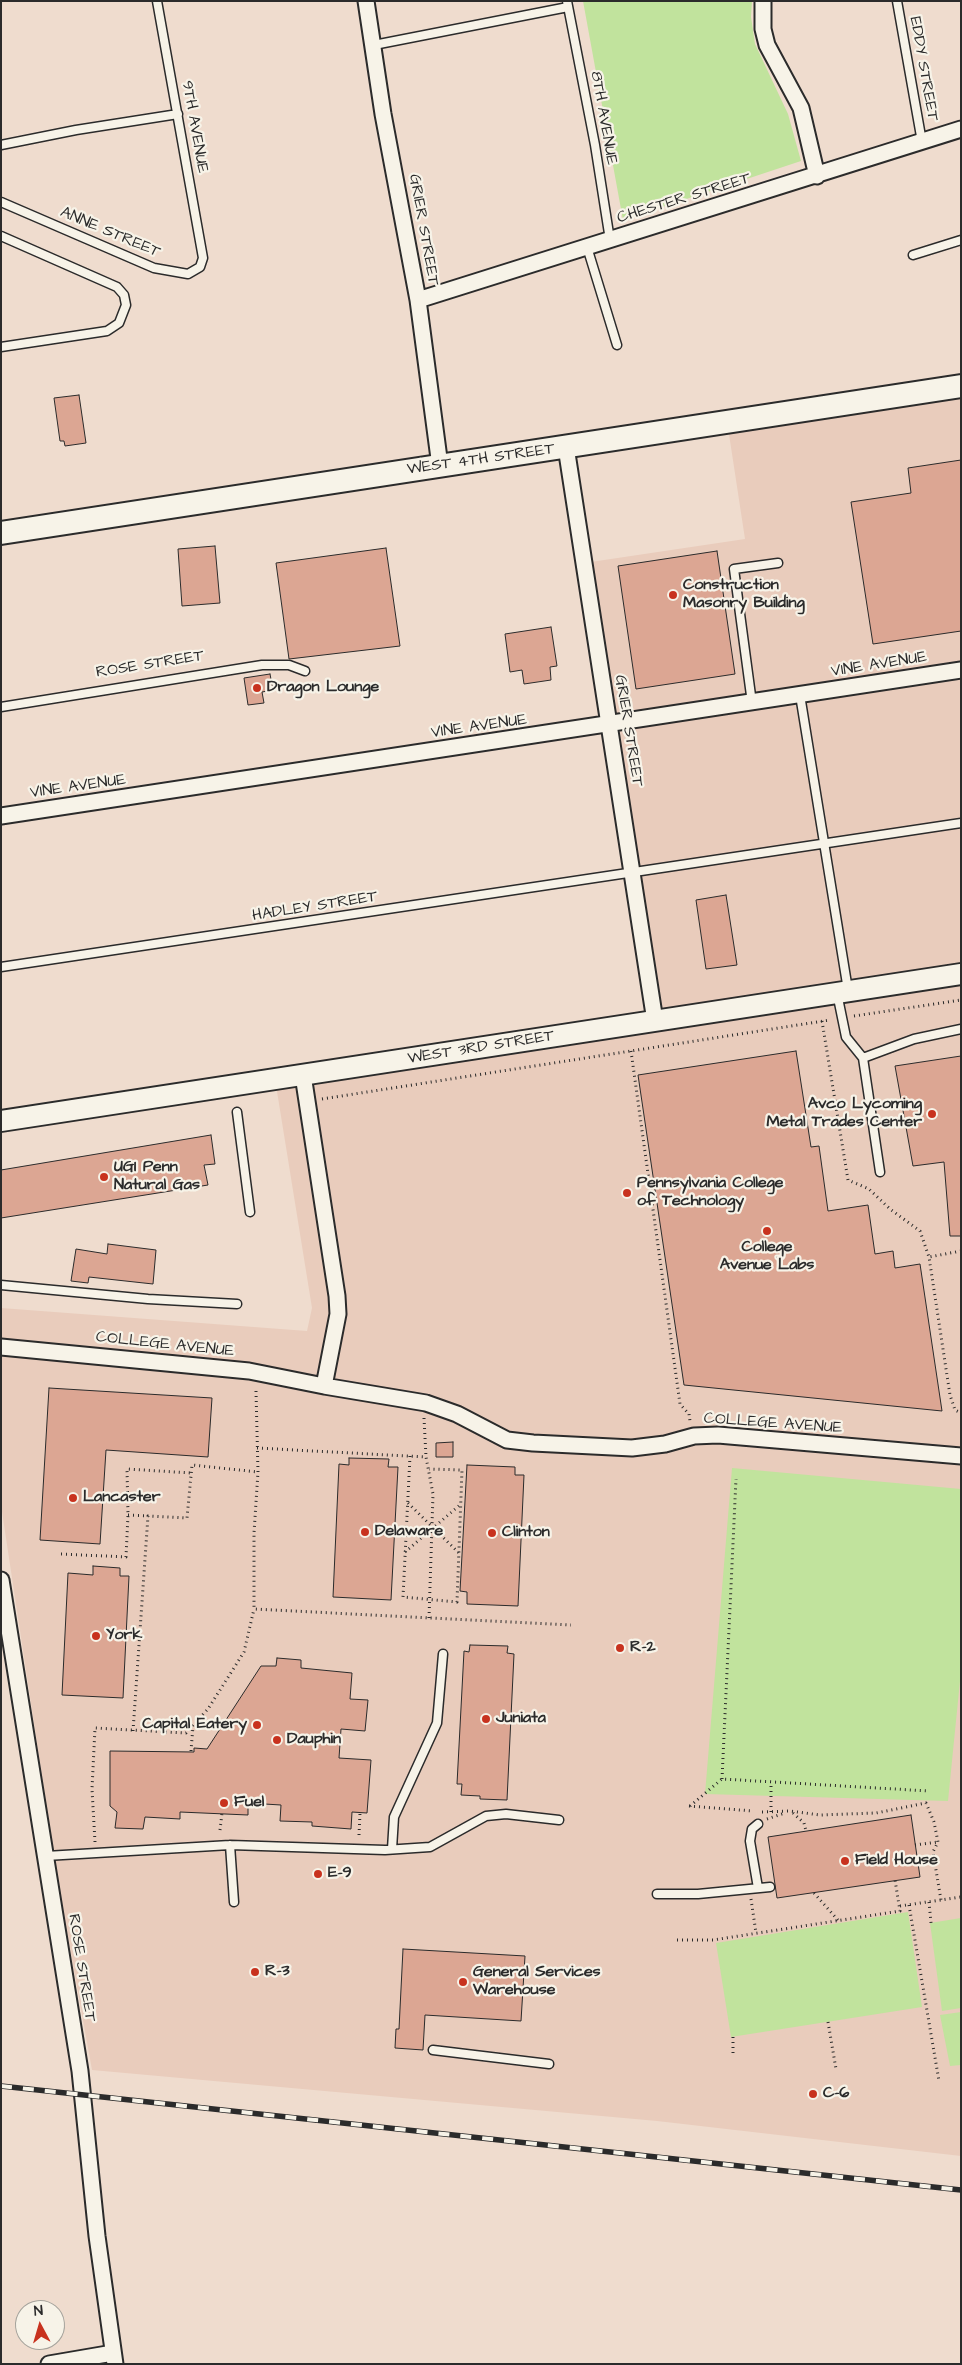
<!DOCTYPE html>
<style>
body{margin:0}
#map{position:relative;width:962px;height:2365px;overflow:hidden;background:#efdcce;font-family:"Architects Daughter",sans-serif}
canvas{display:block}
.frame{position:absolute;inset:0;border:2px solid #2b2b2b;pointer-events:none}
.north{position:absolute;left:15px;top:2300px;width:50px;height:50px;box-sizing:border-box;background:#f7f3e8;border:1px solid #a5a39c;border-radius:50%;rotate:354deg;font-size:14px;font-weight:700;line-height:20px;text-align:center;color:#2b2b2b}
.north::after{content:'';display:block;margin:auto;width:18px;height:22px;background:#c8321e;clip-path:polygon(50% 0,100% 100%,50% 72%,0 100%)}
</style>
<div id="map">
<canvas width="962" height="2365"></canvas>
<div class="frame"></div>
<div class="north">N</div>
</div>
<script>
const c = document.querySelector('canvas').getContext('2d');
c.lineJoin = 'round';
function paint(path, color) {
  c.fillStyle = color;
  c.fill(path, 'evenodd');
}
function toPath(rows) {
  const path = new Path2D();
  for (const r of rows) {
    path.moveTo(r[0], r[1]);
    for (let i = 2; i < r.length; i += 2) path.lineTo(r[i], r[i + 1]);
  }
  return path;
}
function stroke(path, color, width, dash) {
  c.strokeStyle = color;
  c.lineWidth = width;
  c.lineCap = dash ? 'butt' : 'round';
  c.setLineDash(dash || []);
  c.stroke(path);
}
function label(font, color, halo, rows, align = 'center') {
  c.font = font + ' "Architects Daughter",sans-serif';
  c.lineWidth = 4.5;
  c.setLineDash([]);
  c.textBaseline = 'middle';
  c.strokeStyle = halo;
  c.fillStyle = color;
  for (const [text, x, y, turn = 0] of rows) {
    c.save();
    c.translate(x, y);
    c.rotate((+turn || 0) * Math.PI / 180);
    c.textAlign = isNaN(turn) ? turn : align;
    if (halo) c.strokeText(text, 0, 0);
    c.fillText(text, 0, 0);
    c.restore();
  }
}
const built = toPath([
 [961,386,961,2156,657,2121,92,2070,58,1882,1,1505,1,1308,307,1331,312,1308,275,1079,655,1021,584,563,745,539,727,421]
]);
const green = toPath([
 [583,1,752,1,751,17,755,44,788,114,801,161,623,220],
 [732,1468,961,1489,961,1671,948,1801,705,1794],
 [908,1912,922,2007,731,2037,716,1943],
 [961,1918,961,2008,942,2011,930,1923],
 [961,2012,961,2065,950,2066,940,2015]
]);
const building = toPath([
 [79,395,86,443,65,446,64,441,60,441,54,398,79,395],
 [961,460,961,631,873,644,851,502,911,493,908,468,961,460],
 [215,546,220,603,182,606,178,549,215,546],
 [386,548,400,646,289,659,276,563,386,548],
 [717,551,735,674,636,689,618,566,717,551],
 [551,627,557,666,550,667,551,680,524,684,522,670,510,672,505,634,551,627],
 [270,674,273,690,262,692,264,703,248,705,244,678,270,674],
 [726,895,737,965,706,969,696,900,726,895],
 [796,1051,811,1147,819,1146,828,1211,868,1205,875,1254,893,1251,895,1268,920,1264,942,1411,684,1385,638,1075,796,1051],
 [961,1056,961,1236,950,1236,944,1162,913,1166,895,1066,961,1056],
 [211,1135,215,1164,204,1165,208,1185,1,1218,1,1170,211,1135],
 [108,1244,156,1250,153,1284,89,1277,88,1283,71,1281,76,1249,107,1254,108,1244],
 [49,1388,212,1398,208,1457,106,1450,100,1544,40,1540,49,1388],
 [453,1442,453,1457,436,1457,436,1443,453,1442],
 [349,1458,389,1459,388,1467,398,1467,391,1600,333,1597,339,1464,349,1465,349,1458],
 [467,1465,515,1467,515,1475,524,1475,518,1606,467,1604,467,1592,460,1591,467,1465],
 [93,1566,120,1568,120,1576,129,1576,123,1698,62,1695,68,1573,93,1575,93,1566],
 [470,1645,508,1646,507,1653,514,1654,507,1800,480,1799,480,1796,461,1795,462,1784,457,1784,464,1651,469,1652,470,1645],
 [277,1658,301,1660,301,1668,352,1673,350,1699,368,1700,365,1731,341,1729,339,1758,371,1760,367,1813,352,1812,351,1829,312,1826,312,1822,280,1821,281,1805,248,1803,248,1815,180,1812,180,1819,145,1817,143,1829,115,1828,117,1812,110,1806,110,1751,194,1752,194,1748,207,1749,261,1666,276,1666,277,1658],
 [911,1815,920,1877,777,1898,768,1837,911,1815],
 [403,1949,525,1956,521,2021,425,2015,423,2050,395,2048,396,2029,399,2029,403,1949]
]);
const path = toPath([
 [854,1016,961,1000],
 [822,1021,848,1180,869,1189,890,1209,920,1231,929,1257],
 [631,1051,680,1404,689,1414,690,1421],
 [322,1099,830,1020],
 [961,1251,929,1257,950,1395,955,1410,961,1413],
 [256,1391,258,1472,254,1533,254,1609,571,1625],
 [424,1418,426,1457],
 [257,1448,426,1457,433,1494,429,1618],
 [410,1456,403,1597,457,1602,462,1470,429,1469],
 [408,1503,459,1553],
 [128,1515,148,1516],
 [405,1552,461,1504],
 [61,1554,126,1557,128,1515,127,1469,191,1473],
 [133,1731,148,1516,187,1518,192,1465,258,1472],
 [191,1751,193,1726],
 [722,1779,736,1479],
 [689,1806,753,1811],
 [690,1806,722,1779,929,1791],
 [762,1812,790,1811,820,1815,876,1813,926,1803,934,1822,938,1842,933,1852,941,1900],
 [771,1812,771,1783],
 [793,1813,804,1823,806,1831],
 [767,1819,785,1813],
 [220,1830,222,1813],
 [359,1835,360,1813],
 [95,1842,92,1789,95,1728,186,1733,208,1709,244,1652,254,1609],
 [915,1845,938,1842],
 [814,1893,838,1920],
 [751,1899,756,1933],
 [929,1902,931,1923],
 [909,1905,939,2081],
 [900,1906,961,1897],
 [677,1940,713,1940,900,1911,895,1880],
 [828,2022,836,2069],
 [733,2037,733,2057]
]);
const lane = toPath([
 [567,1,595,145,610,240],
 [897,1,922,142],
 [374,45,568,7],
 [1,145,76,130,178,114],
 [1,202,154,268,188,274,200,267,203,258,157,1],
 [1,236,117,287,124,295,126,305,119,323,107,331,1,347],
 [587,247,617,345],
 [913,255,961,240],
 [800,695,848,990],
 [752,703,734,569,778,563],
 [1,707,262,665,289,665,305,671],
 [1,967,961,823],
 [837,993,846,1037,863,1058,880,1172],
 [863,1058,914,1039,961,1029],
 [237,1112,250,1212],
 [1,1285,148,1299,237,1304],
 [230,1845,234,1902],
 [392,1849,394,1817,437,1723,443,1654],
 [46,1856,230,1845,385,1850,430,1847,486,1816,506,1814,559,1820],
 [758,1888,750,1841,752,1829,758,1824],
 [657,1894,698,1894,770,1887],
 [433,2050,549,2064]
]);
const street = toPath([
 [366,1,383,114,418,300,440,466],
 [763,1,763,29,767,45,801,108,817,176],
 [418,300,961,129],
 [566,447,655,1021],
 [1,816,961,670],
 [303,1075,337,1296,338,1314,324,1386,426,1403,457,1414,507,1440,533,1443,632,1448,665,1444,694,1436,718,1435,961,1456],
 [1,1347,249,1371,324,1386],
 [1,1580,80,2071,97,2236,115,2364],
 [49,2364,113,2353]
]);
const secondary = toPath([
 [1,1121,961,974]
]);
const primary = toPath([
 [1,533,961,386]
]);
const rail = toPath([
 [1,2086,961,2190]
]);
const markers = [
 [673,595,5,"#c8321e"],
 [257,688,5,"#c8321e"],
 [932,1114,5,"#c8321e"],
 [104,1177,5,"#c8321e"],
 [627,1193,5,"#c8321e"],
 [767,1231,5,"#c8321e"],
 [73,1498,5,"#c8321e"],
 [365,1532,5,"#c8321e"],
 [492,1533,5,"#c8321e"],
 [96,1636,5,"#c8321e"],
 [620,1648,5,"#c8321e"],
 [486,1719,5,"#c8321e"],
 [257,1725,5,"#c8321e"],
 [277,1740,5,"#c8321e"],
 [224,1803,5,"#c8321e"],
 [845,1861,5,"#c8321e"],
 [318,1874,5,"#c8321e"],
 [255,1972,5,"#c8321e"],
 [463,1982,5,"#c8321e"],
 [813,2094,5,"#c8321e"]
];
const streetNames = [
 ["EDDY STREET",923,69,80],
 ["8TH AVENUE",603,118,80],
 ["9TH AVENUE",194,127,80],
 ["CHESTER STREET",684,199,-17],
 ["GRIER STREET",423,230,80],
 ["ANNE STREET",110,233,23],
 ["WEST 4TH STREET",481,460,-8],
 ["ROSE STREET",150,665,-9],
 ["VINE AVENUE",879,665,-9],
 ["VINE AVENUE",479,727,-8],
 ["GRIER STREET",628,731,81],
 ["VINE AVENUE",78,787,-8],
 ["HADLEY STREET",315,907,-9],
 ["WEST 3RD STREET",481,1048,-9],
 ["COLLEGE AVENUE",165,1345,6],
 ["COLLEGE AVENUE",773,1424,4],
 ["ROSE STREET",81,1968,81]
];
const poiNames = [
 ["Construction",683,586],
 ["Masonry Building",683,604],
 ["Dragon Lounge",267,688],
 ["Avco Lycoming",922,1105,"right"],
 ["Metal Trades Center",922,1123,"right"],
 ["UGI Penn",114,1168],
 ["Natural Gas",114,1186],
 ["Pennsylvania College",637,1184],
 ["of Technology",637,1202],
 ["College",767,1248,"center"],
 ["Avenue Labs",767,1266,"center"],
 ["Lancaster",83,1498],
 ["Delaware",375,1532],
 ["Clinton",502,1533],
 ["York",106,1636],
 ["R-2",630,1648],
 ["Juniata",496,1719],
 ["Capital Eatery",247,1725,"right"],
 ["Dauphin",287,1740],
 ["Fuel",234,1803],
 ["Field House",855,1861],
 ["E-9",328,1874],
 ["R-3",265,1972],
 ["General Services",473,1973],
 ["Warehouse",473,1991],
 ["C-6",823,2094]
];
paint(built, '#e9ccbc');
paint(green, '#c1e39d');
paint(building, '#dca693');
stroke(building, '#2b2b2b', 1);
stroke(lane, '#2b2b2b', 11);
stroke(street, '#2b2b2b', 19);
stroke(secondary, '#2b2b2b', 24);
stroke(primary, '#2b2b2b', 26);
stroke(path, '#2b2b2b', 3, [1, 4]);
stroke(lane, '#f7f3e8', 8);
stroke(street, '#f7f3e8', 15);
stroke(secondary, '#f7f3e8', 20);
stroke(primary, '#f7f3e8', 22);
stroke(rail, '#2b2b2b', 5.5);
stroke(rail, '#f7f3e8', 4, [11]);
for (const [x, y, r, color] of markers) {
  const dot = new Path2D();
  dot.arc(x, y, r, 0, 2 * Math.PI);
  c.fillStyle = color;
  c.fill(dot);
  stroke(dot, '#f7f3e8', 2);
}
label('16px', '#2b2b2b', '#f7f3e8', streetNames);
label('bold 16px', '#2b2b2b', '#f7f3e8', poiNames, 'left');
</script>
